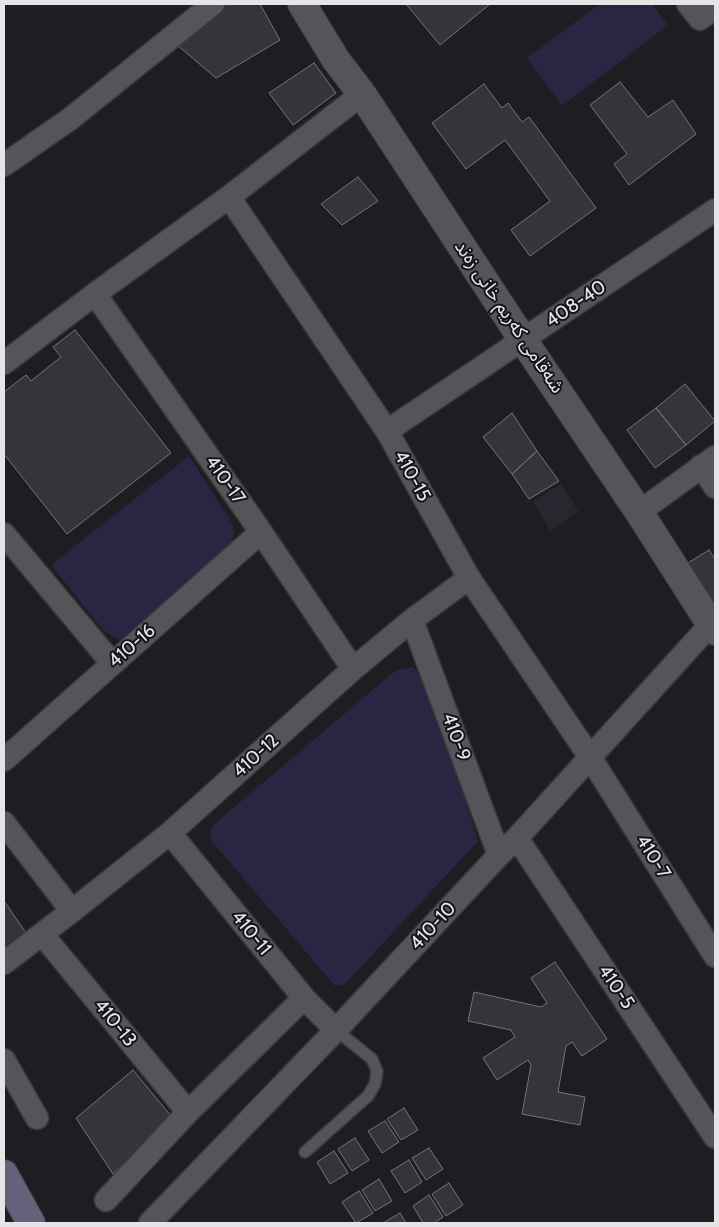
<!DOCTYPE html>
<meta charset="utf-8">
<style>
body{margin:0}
#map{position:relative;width:719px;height:1227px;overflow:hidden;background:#1e1e22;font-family:Cabin,sans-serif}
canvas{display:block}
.frame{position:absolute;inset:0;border:5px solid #e5e5e7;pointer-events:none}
</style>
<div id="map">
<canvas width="719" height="1227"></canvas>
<div class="frame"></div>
</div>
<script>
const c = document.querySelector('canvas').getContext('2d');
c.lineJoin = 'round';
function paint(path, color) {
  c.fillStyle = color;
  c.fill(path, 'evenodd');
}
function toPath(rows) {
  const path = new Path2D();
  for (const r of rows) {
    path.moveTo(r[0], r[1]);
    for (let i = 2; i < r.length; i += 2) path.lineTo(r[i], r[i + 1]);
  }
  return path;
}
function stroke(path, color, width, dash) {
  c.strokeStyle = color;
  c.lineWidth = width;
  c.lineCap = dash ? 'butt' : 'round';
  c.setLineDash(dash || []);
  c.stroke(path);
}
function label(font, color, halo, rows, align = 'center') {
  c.font = font + ' Cabin,"Noto Sans Arabic",sans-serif';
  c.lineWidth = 4;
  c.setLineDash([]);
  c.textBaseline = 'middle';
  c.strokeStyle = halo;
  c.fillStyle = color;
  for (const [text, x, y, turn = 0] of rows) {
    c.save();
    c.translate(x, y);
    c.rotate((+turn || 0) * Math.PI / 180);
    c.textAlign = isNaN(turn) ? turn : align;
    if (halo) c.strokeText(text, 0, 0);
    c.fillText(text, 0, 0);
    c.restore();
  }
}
const built = toPath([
 [561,484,578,511,551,531,533,502]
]);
const green = toPath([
 [600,4,652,4,668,25,562,106,527,58],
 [189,456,233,525,233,543,120,640,103,630,51,565],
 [412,667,429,679,478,841,345,984,335,986,210,839,212,826,395,671]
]);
const building = toPath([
 [227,4,260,4,280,40,216,78,176,44,227,4],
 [406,4,490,4,440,45,406,4],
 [314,63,336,93,293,125,269,93,314,63],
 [620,82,648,117,673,100,696,134,629,185,614,164,627,154,590,105,620,82],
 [484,84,502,108,508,103,522,122,529,117,596,208,530,256,511,230,550,201,505,140,466,169,432,123,484,84],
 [358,177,378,201,342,225,321,204,358,177],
 [75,330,171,453,67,534,4,454,4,392,26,375,31,381,61,357,53,347,75,330],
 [685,384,715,421,686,445,656,408,685,384],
 [656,408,686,445,655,468,627,430,656,408],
 [512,413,537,451,512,474,483,437,512,413],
 [537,451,559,481,529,499,512,474,537,451],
 [709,550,715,559,715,614,683,566,709,550],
 [4,901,26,933,4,949,4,901],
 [555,962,607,1039,582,1056,572,1042,566,1046,558,1092,585,1097,580,1125,522,1114,531,1065,528,1060,497,1080,483,1058,515,1037,511,1030,468,1021,474,992,541,1007,547,1003,531,978,555,962],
 [133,1070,171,1116,113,1174,76,1118,133,1070],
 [404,1108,418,1130,401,1140,387,1119,404,1108],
 [385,1121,399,1142,382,1153,368,1131,385,1121],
 [355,1138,369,1160,352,1171,338,1149,355,1138],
 [429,1148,443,1169,426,1180,412,1158,429,1148],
 [334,1151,348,1173,330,1184,317,1162,334,1151],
 [409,1160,422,1182,405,1193,391,1171,409,1160],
 [379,1179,392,1201,375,1211,362,1190,379,1179],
 [449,1183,463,1205,446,1216,432,1194,449,1183],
 [359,1191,373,1213,356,1223,342,1202,359,1191],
 [429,1195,443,1217,434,1223,423,1223,413,1206,429,1195],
 [400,1213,406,1223,383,1223,400,1213]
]);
const service = toPath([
 [305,1152,368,1096,375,1084,377,1071,372,1059,336,1030]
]);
const minor = toPath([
 [688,4,700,19,715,8],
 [4,165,70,119,213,4],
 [229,197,387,431,469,578,590,757,715,956],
 [95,294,261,532,353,669],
 [4,363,95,294,229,197,362,94],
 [387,431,715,210],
 [701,466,715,487],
 [639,512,715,457],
 [4,534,112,663],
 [412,620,499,855],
 [4,760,261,532],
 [4,823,72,911],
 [170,833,304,998,336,1030],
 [517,838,715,1137],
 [42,934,188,1112],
 [4,963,72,911,170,833,353,669,412,620,469,578],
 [4,1060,37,1118],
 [106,1200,188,1112,304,998],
 [150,1223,336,1030,499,855,517,838,711,624]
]);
const tertiary = toPath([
 [302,4,336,60,362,94,523,340,639,512,715,631]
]);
const secondary = toPath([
 [4,1174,31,1223]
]);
const streetNames = [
 ["408-40",576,304,-34],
 ["شەقامی کەریم خانی زەند",509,317,56],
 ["410-15",412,476,61],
 ["410-17",225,480,55],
 ["410-16",132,646,-41],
 ["410-9",456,737,70],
 ["410-12",256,756,-42],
 ["410-7",653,857,58],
 ["410-10",433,926,-47],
 ["410-11",251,933,51],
 ["410-5",616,987,56],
 ["410-13",115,1023,51]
];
paint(built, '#282730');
paint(green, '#292543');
paint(building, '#353439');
stroke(building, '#757579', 1);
stroke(service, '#39393b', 14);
stroke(minor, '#39393b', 25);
stroke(tertiary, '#39393b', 30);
stroke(secondary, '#39393b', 30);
stroke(service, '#555559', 11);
stroke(minor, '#555559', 22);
stroke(tertiary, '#555559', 28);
stroke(secondary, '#64617b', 28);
label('19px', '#e5e5e7', '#151519', streetNames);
</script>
